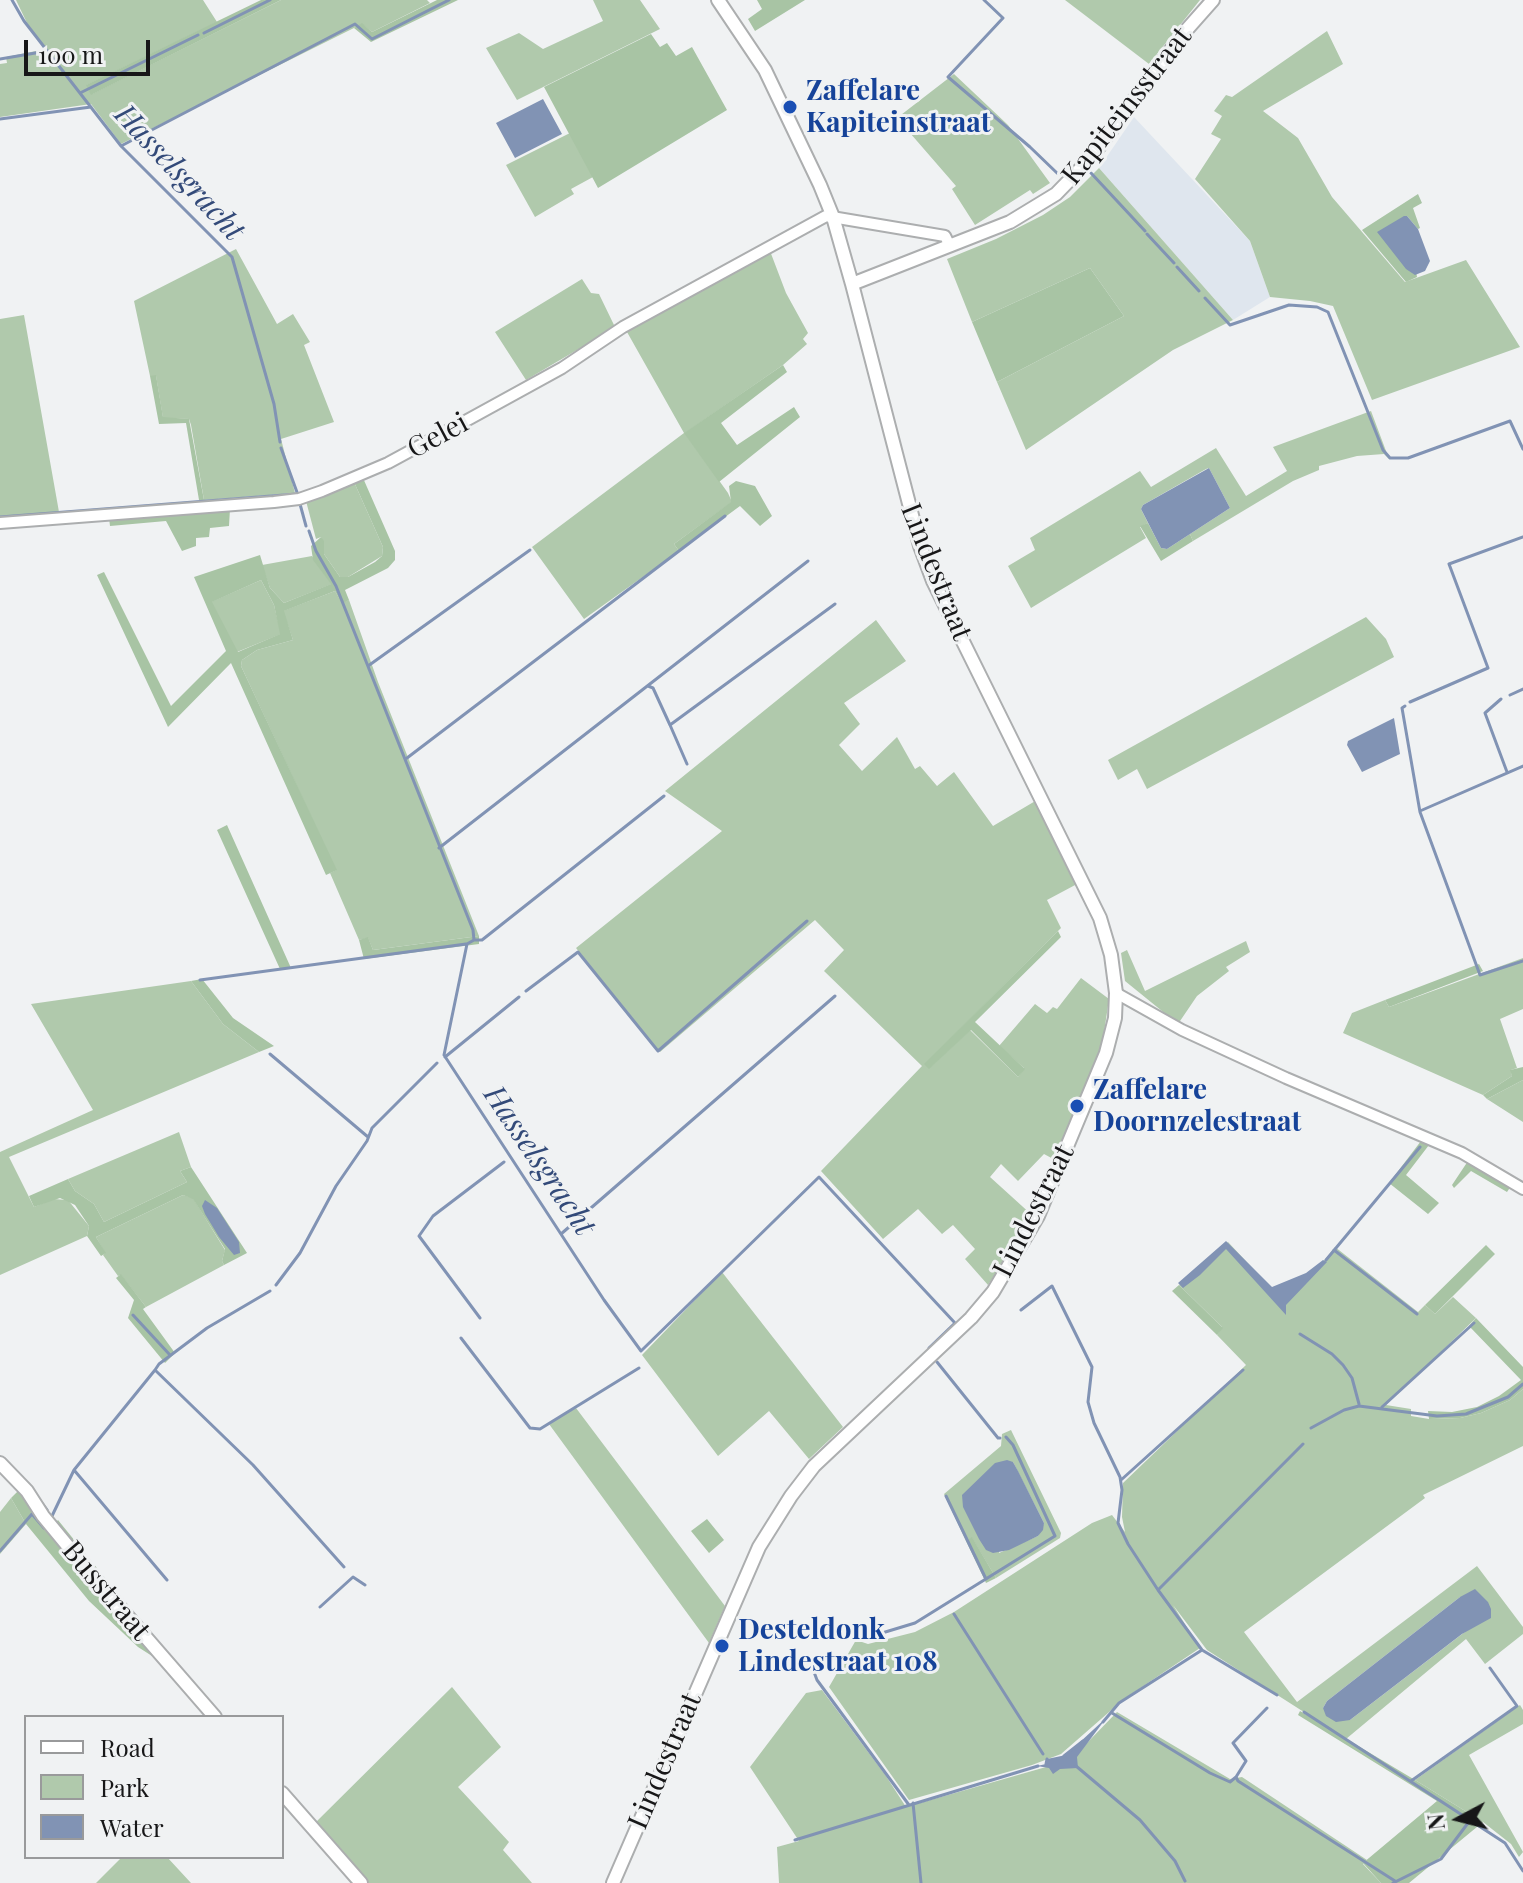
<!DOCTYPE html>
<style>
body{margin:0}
#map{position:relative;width:1523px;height:1883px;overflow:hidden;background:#f0f2f3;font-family:"Playfair Display",serif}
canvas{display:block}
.legend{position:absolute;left:24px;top:1715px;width:260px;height:144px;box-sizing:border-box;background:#f0f2f3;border:2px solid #999a9b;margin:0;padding:10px 14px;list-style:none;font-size:24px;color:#171718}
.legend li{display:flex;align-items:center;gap:16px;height:40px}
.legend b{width:40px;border:2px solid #999a9b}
.north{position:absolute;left:1419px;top:1779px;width:80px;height:80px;-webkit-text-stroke:6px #f0f2f3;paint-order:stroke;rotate:263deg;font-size:22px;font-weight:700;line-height:32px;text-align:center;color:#171718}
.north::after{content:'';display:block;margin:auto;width:28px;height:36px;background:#171718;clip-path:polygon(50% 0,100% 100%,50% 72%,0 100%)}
.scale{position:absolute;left:24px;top:40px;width:126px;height:36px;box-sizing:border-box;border:4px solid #171718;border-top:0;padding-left:10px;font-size:24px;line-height:28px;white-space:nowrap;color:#171718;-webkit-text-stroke:6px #f0f2f3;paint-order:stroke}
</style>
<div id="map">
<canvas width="1523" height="1883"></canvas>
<ul class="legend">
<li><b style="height:10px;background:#fff"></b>Road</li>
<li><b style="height:22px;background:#b0c9ac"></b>Park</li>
<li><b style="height:22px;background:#8193b4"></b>Water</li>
</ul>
<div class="north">N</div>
<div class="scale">100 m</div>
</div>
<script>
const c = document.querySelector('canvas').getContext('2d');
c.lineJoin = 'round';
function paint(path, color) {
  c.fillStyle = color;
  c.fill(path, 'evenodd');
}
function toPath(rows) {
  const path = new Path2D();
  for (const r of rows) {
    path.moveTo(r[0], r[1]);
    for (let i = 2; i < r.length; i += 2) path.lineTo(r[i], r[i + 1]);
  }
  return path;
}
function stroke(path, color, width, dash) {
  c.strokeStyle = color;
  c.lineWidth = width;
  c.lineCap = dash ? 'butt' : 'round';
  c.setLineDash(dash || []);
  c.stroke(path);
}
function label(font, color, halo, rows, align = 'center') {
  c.font = font + ' "Playfair Display",serif';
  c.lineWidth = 6;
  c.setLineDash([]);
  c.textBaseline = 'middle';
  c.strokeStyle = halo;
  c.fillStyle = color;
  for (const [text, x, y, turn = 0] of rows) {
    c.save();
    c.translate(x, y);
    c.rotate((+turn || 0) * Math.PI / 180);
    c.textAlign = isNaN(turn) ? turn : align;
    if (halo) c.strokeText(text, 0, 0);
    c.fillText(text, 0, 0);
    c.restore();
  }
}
const built = toPath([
 [1134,117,1250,241,1270,297,1233,320,1099,168]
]);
const green = toPath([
 [16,0,203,0,217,22,87,85,92,94,281,0,427,0,430,3,372,32,362,24,121,144,91,104,0,117,0,64,7,63,6,57,46,49,27,23],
 [593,0,640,0,660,29,517,100,486,48,519,33,543,49,603,21],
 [1065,0,1200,0,1149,64],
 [1327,31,1343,64,1263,111,1298,138,1332,197,1405,282,1466,260,1520,347,1372,400,1333,306,1310,301,1270,297,1250,241,1195,179,1221,139,1211,134,1222,116,1214,111,1226,95,1232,97],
 [954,74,1008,125,1050,183,1033,194,1030,190,975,225,952,189,956,186,897,118],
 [570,133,593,177,571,189,574,194,535,217,506,165],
 [1099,168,1233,320,1173,350,1026,450,997,382,1124,316,1090,268,972,322,947,259,996,239,1043,215,1070,197],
 [236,249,277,324,293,314,310,342,304,345,334,422,281,439,295,493,204,500,191,425,189,419,163,418,156,376,150,376,134,301],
 [770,251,786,293,808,333,803,339,807,344,783,365,685,433,728,493,732,502,674,544,679,551,584,619,532,547,684,433,627,332],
 [582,279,591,293,599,294,614,325,611,330,526,380,495,332],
 [24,315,59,512,0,516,0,319],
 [1371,411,1389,459,1384,454,1357,456,1319,466,1319,470,1293,481,1193,541,1190,534,1230,508,1209,468,1206,469,1143,505,1141,509,1148,523,1140,527,1146,538,1031,608,1008,566,1035,550,1030,538,1140,471,1151,487,1216,448,1246,496,1287,471,1273,447],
 [354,482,383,547,382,556,348,577,340,577,324,554,321,537,316,539,306,501],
 [312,556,332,584,284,603,270,588,262,565],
 [261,580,274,605,281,634,237,652,211,602],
 [335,591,342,603,349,600,378,682,479,936,373,950,368,938,359,940,330,873,336,870,241,666,242,660,257,650,293,640,283,611],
 [1366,617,1386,639,1394,657,1147,789,1137,769,1118,780,1108,760],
 [876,620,906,661,844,703,860,724,839,745,862,771,897,737,915,769,920,766,937,786,954,772,993,826,1037,800,1077,884,1047,900,1061,928,925,1064,929,1068,970,1030,1018,1077,1024,1068,999,1046,1035,1004,1047,1013,1053,1007,1057,1009,1081,978,1109,999,1102,1046,1057,1161,1044,1154,1018,1181,1001,1164,990,1177,1033,1216,988,1285,965,1259,975,1249,953,1225,942,1234,918,1209,883,1239,821,1171,922,1066,824,971,844,950,815,920,660,1052,576,948,722,831,665,791],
 [1246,941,1250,952,1226,967,1229,971,1197,996,1178,1024,1125,981,1121,953,1127,950,1145,991],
 [1523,958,1523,1009,1500,1019,1517,1068,1511,1070,1512,1076,1483,1095,1343,1033,1352,1013,1385,1000,1389,1007],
 [191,981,223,1024,259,1052,9,1157,34,1207,53,1199,68,1200,89,1226,87,1236,0,1275,0,1152,93,1110,31,1004],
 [1523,1080,1523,1122,1487,1099],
 [179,1132,191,1167,180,1171,187,1182,104,1222,94,1204,75,1191,68,1179],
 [183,1195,193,1198,225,1250,222,1261,224,1265,146,1307,121,1275,118,1276,103,1255,105,1253,96,1237],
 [1228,1242,1273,1290,1314,1273,1335,1247,1418,1312,1425,1305,1435,1314,1453,1297,1476,1318,1386,1405,1411,1409,1411,1416,1429,1419,1460,1418,1481,1413,1510,1400,1523,1389,1523,1446,1423,1495,1425,1498,1421,1501,1244,1632,1297,1702,1477,1566,1523,1627,1523,1634,1485,1664,1466,1639,1346,1739,1207,1650,1173,1605,1200,1648,1124,1699,1061,1754,1032,1765,909,1800,829,1687,856,1640,868,1644,915,1632,954,1612,1092,1523,1112,1515,1125,1532,1122,1517,1123,1483,1246,1365,1217,1335,1222,1327,1179,1285],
 [1460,1597,1470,1628,1350,1720,1323,1708,1327,1701],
 [722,1272,843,1427,809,1459,769,1411,718,1456,642,1355],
 [576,1408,725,1606,709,1643,549,1424],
 [1011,1430,1061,1533,1060,1538,996,1578,972,1538,966,1541,944,1494,1001,1446,1002,1434],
 [1013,1462,1044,1523,1038,1536,999,1553],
 [11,1498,26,1524,0,1554,0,1512],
 [452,1687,501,1747,458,1787,509,1842,503,1850,532,1883,369,1883,315,1823],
 [822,1690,886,1776,906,1807,1046,1767,1085,1745,1117,1712,1230,1779,1242,1777,1367,1860,1363,1864,1381,1883,779,1883,777,1847,799,1841,750,1767,806,1693],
 [1520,1705,1523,1710,1523,1724,1469,1755,1523,1852,1519,1857,1511,1844,1483,1822,1415,1780],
 [122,1857,167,1857,191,1883,96,1883]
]);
const forest = toPath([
 [261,0,281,0,91,95,86,85],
 [437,0,458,0,371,42,354,28,362,23,372,32],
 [757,0,805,0,755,31,748,19,762,9],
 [651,34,660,47,667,43,676,56,692,47,727,110,598,188,544,87],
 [1418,194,1422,203,1413,208,1420,228,1418,229,1407,216,1417,277,1406,282,1362,230],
 [1090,268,1124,316,997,382,972,322],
 [783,365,787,372,721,423,737,445,794,407,800,417,719,482,684,433],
 [156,375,163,417,189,419,204,500,199,500,186,423,159,424,150,376],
 [363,478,395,551,395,560,388,568,345,590,349,600,342,604,335,591,284,611,293,640,257,650,242,660,241,666,337,870,326,875,231,663,168,727,97,575,104,572,171,706,226,651,194,577,260,555,270,588,284,603,331,584,313,560,311,546,321,537,324,541,324,554,340,577,348,577,375,562,382,556,383,547,354,482],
 [261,580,274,605,280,634,238,652,212,602],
 [736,481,755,486,772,516,760,526,740,506,679,551,674,544,731,502,729,486],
 [230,509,229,526,210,528,209,537,196,538,196,546,182,551,166,521,110,526,109,518],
 [1148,523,1161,548,1167,549,1190,534,1193,541,1161,561,1140,526],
 [227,825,291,968,280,969,217,830],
 [1058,931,1061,937,975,1022,1025,1069,1018,1077,971,1030,929,1069,924,1064],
 [479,936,479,944,364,959,359,940,368,937,373,950],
 [1479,964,1483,971,1389,1007,1385,1000],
 [202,979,233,1018,274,1046,259,1052,223,1024,191,981],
 [1523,1067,1523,1080,1487,1099,1483,1095,1512,1076,1510,1070],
 [1421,1141,1429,1145,1406,1175,1439,1203,1428,1214,1389,1183],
 [1468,1161,1511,1186,1507,1192,1471,1171,1454,1188,1452,1185],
 [191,1167,247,1253,224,1265,222,1261,225,1249,193,1199,183,1195,96,1237,106,1253,101,1256,87,1236,89,1226,75,1205,60,1198,34,1207,29,1196,68,1179,75,1191,94,1204,104,1222,187,1182,180,1171],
 [1486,1245,1495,1254,1435,1314,1425,1305],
 [121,1274,146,1307,143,1309,175,1353,165,1363,128,1318,134,1300,116,1278],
 [1179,1285,1223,1328,1217,1335,1172,1291],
 [1476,1318,1523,1367,1523,1389,1510,1400,1481,1413,1460,1418,1429,1419,1428,1411,1452,1412,1477,1407,1499,1396,1521,1380,1469,1326],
 [21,1488,49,1531,58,1520,144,1626,155,1654,152,1656,138,1647,89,1601,26,1524,11,1498],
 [707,1519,724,1540,709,1553,691,1531],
 [972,1537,996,1578,986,1583,966,1541],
 [1300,1711,1415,1780,1483,1822,1409,1883,1381,1883,1363,1863,1437,1801,1298,1715]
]);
const water = toPath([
 [543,99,562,134,515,158,496,123],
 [1404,216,1407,216,1418,229,1430,261,1425,271,1415,275,1406,269,1377,232],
 [1209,468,1230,508,1167,549,1161,548,1141,509,1143,505],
 [1394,718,1400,754,1362,772,1347,745,1348,741],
 [205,1200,217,1208,239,1242,240,1253,234,1255,219,1237,205,1214,202,1206],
 [1226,1241,1272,1287,1306,1273,1323,1260,1327,1262,1286,1305,1286,1315,1226,1249,1200,1275,1183,1288,1178,1283],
 [1007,1460,1013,1462,1018,1471,1044,1523,1043,1530,1038,1536,1009,1550,993,1553,986,1550,979,1539,963,1507,962,1495,995,1463],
 [1475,1589,1488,1602,1491,1609,1491,1618,1462,1634,1350,1720,1336,1722,1326,1716,1323,1708,1327,1701,1460,1597],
 [1107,1717,1077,1757,1078,1768,1060,1769,1053,1774,1049,1768,1037,1766,1046,1764,1047,1759,1066,1755]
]);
const stream = toPath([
 [12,0,24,21,121,146,232,257,274,404,280,442],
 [984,0,1003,18,948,77,1030,147,1057,173],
 [204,33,270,0],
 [0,59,47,51],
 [80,93,198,35],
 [0,119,91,107],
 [121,146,355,24,372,39,449,0],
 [1091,173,1145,231],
 [1147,234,1174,263],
 [1177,267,1199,291],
 [1205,298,1230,325,1289,305,1317,307,1328,312,1383,450,1390,458,1408,458,1510,421,1523,449],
 [281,448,298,495],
 [300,504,306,526],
 [0,517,297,494],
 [309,531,316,551,336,586,473,930,474,940,467,944,444,1055,604,1300,641,1351,819,1177,955,1323,929,1348,930,1350],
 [368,666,530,550],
 [648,686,653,688,670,725,835,604],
 [1510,695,1523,689],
 [1501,699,1485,713,1507,772],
 [1410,702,1488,668,1449,564,1523,537],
 [1405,706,1402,708,1420,812,1480,975,1523,961],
 [670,725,687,764],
 [407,758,725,516],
 [1420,811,1523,766],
 [439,848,808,561],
 [474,940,482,940,664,796],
 [200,980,466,944],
 [526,991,578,952,658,1051,807,921],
 [270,1054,368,1137],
 [445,1057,519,997],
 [561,1234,835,996],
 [1334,1250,1417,1314],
 [1326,1260,1420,1147],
 [276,1285,300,1253,336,1186,367,1141,372,1128,437,1063],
 [270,1291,207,1328,159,1364,155,1370,253,1465,344,1567],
 [1021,1310,1052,1286,1092,1367,1088,1402,1094,1423,1120,1477,1122,1490,1118,1523,1128,1544,1158,1590,1202,1650,1119,1703,1103,1722],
 [133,1315,170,1355],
 [480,1318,419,1236,433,1216,504,1162],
 [1300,1334,1332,1354,1343,1365,1352,1378,1359,1404],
 [461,1338,530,1428,540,1429,639,1368],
 [937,1362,998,1438,1000,1438],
 [155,1370,74,1470,167,1580],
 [1382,1407,1474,1323],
 [1311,1428,1344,1410,1359,1406,1437,1416,1466,1414,1508,1397,1523,1384],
 [16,1471,24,1480],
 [1121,1480,1243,1370],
 [946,1496,986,1579],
 [41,1502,47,1510],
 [52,1516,74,1470],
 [0,1551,32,1514,44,1528],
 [1159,1589,1303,1444],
 [320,1607,353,1577,365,1585],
 [954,1614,1043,1754],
 [882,1633,915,1623,1055,1536,1013,1445,1006,1437],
 [1202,1650,1277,1695],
 [814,1672,817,1680,909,1805],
 [1304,1712,1505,1843,1523,1871],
 [1112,1713,1210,1773,1230,1782,1236,1777,1238,1781,1395,1881],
 [1064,1756,1083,1741],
 [1046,1764,1047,1759],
 [1076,1766,1140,1820,1175,1861,1185,1881],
 [1236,1777,1246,1761,1233,1743,1267,1708],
 [1411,1781,1517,1706,1490,1668],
 [913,1803,921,1883],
 [795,1840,1038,1766],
 [1393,1883,1441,1859,1471,1819]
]);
const minor = toPath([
 [0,523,274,502,299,499,322,491,388,463,471,418,562,368,623,327,826,216,945,236,950,246],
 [1116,993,1182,1030,1286,1078,1462,1153,1523,1189]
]);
const tertiary = toPath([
 [852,284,1010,222,1056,194,1090,159,1182,35,1213,0],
 [0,1463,27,1491,43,1516,90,1573,215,1717],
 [282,1793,361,1883],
 [613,1883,759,1547,791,1496,814,1466,971,1318,993,1292,1038,1216,1106,1053,1115,1018,1116,993,1111,955,1100,918,933,581,920,546,852,284,833,217,820,185,765,70,718,0]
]);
const markers = [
 [790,107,8,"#1a4fb4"],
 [1077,1106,8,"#1a4fb4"],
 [722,1646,8,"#1a4fb4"]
];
const transitNames = [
 ["Zaffelare",806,91],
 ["Kapiteinstraat",806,123],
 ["Zaffelare",1093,1090],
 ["Doornzelestraat",1093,1122],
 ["Desteldonk",738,1630],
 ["Lindestraat 108",738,1662]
];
const streetNames = [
 ["Kapiteinsstraat",1127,106,-52],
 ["Gelei",438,436,-28],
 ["Lindestraat",936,572,68],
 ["Lindestraat",1034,1211,-63],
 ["Busstraat",106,1591,50],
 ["Lindestraat",665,1761,-67]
];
const waterNames = [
 ["Hasselsgracht",179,173,47],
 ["Hasselsgracht",539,1161,56]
];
paint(built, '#dfe6ee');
paint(green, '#b0c9ac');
paint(forest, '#a8c4a4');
paint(water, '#8193b4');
stroke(stream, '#8193b4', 3);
stroke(minor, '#acaeaf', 14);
stroke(tertiary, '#acaeaf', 16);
stroke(minor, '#fff', 10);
stroke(tertiary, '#fff', 12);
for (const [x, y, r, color] of markers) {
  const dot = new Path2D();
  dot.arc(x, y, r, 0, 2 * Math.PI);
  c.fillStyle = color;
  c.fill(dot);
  stroke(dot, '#f0f2f3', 3);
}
label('bold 28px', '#164399', '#f0f2f3', transitNames, 'left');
label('28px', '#171718', '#f0f2f3', streetNames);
label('italic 30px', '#334a79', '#f0f2f3', waterNames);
</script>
